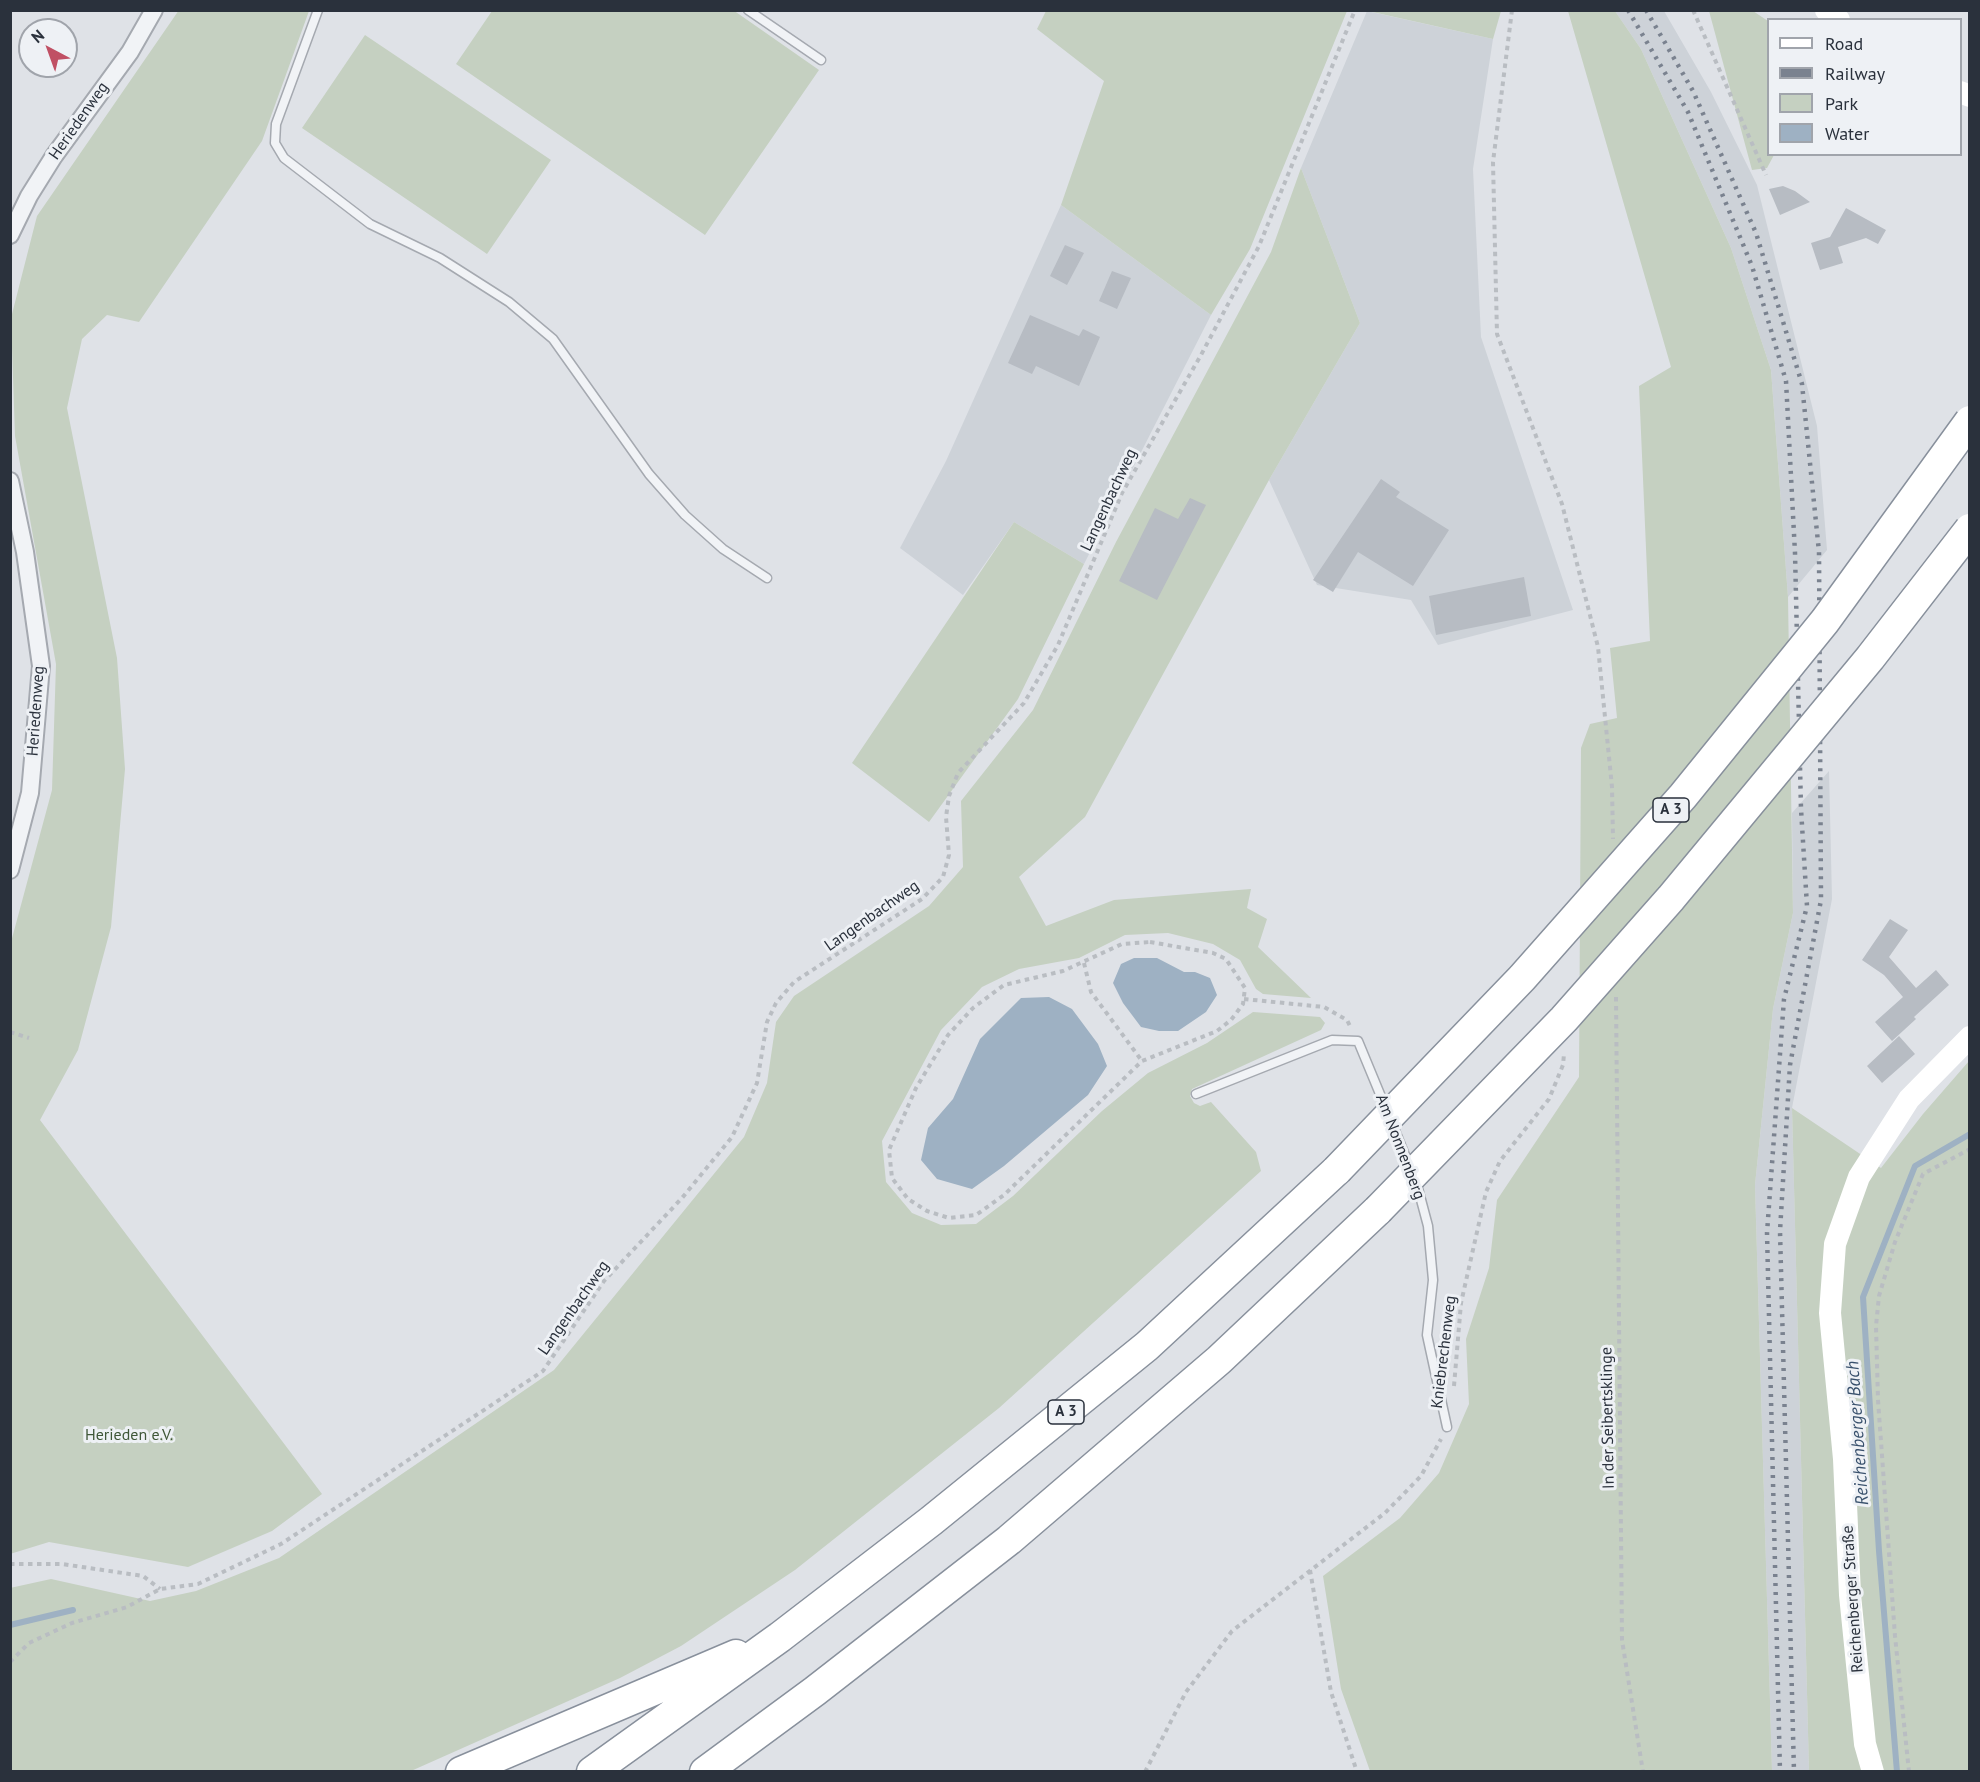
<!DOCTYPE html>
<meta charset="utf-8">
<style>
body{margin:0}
#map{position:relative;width:1980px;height:1782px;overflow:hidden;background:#dfe2e7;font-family:"PT Sans",sans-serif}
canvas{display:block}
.frame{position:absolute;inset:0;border:12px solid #2a313c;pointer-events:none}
.legend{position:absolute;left:1767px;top:18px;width:195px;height:138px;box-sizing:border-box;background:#eef1f5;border:2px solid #a0a4ab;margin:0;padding:8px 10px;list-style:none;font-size:18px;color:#2a313c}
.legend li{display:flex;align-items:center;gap:12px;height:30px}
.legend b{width:30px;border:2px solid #a0a4ab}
.north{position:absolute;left:18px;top:18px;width:60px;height:60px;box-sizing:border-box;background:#eef1f5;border:2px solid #a0a4ab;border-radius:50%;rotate:319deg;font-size:16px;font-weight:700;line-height:24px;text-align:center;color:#2a313c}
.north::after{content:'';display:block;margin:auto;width:21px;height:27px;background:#c05064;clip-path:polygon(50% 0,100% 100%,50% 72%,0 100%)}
</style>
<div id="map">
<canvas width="1980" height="1782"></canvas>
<div class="frame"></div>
<ul class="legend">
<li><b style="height:8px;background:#fff"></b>Road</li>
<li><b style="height:8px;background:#7a828f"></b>Railway</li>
<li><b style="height:16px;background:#c5d0c1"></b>Park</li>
<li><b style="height:16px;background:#9eb1c3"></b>Water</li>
</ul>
<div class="north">N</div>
</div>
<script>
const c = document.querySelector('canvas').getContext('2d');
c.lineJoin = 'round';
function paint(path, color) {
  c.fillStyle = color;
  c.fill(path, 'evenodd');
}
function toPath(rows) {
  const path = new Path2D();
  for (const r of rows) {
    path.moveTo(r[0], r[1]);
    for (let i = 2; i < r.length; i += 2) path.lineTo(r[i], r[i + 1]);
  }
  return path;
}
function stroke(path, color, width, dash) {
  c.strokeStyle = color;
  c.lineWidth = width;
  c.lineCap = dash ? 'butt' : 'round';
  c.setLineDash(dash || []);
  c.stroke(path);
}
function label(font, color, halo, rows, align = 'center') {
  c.font = font + ' "PT Sans",sans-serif';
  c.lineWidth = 6;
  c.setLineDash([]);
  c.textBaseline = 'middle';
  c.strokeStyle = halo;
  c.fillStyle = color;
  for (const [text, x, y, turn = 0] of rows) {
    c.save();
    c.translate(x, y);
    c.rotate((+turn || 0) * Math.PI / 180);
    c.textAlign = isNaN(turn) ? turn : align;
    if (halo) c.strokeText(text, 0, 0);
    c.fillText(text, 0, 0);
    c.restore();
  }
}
const built = toPath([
 [1367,11,1493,39,1473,169,1481,337,1573,610,1438,645,1411,600,1317,585,1269,480,1360,323,1301,168],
 [1615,11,1664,11,1711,92,1757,185,1817,426,1827,550,1788,597,1771,370,1731,248,1641,49],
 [1061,205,1211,315,1084,564,1014,522,963,595,900,548,946,461],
 [1829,771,1832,899,1792,1108,1809,1771,1772,1772,1755,1185,1773,1009,1793,913,1792,813]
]);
const green = toPath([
 [179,10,309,11,262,141,139,322,107,315,82,339,67,408,117,658,125,769,111,927,78,1050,40,1120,322,1494,272,1531,188,1567,49,1542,10,1554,11,942,52,790,56,664,15,436,11,318,37,216],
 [733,10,819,70,705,235,456,64,492,11],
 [1046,11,1347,11,1250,249,1211,315,1061,205,1104,81,1037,29],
 [1368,11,1501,10,1501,11,1493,39],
 [1568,11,1615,11,1641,49,1731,248,1771,370,1788,597,1793,913,1773,1009,1755,1185,1772,1771,1370,1771,1341,1689,1323,1576,1400,1518,1439,1473,1469,1404,1466,1339,1489,1268,1497,1200,1579,1077,1581,748,1590,724,1617,718,1610,648,1650,641,1639,386,1671,367],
 [1709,11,1753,11,1768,21,1768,154,1774,155,1767,168,1752,170],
 [365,35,551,160,487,254,302,128],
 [1301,168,1360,323,1269,480,1085,817,1019,877,1046,926,1114,900,1251,889,1247,908,1267,919,1258,947,1311,998,1263,994,1256,989,1240,960,1213,944,1168,933,1125,935,1079,958,1019,969,982,987,941,1030,882,1141,886,1182,912,1213,941,1225,976,1224,1013,1196,1102,1111,1148,1073,1207,1043,1253,1012,1320,1017,1325,1023,1321,1030,1192,1089,1190,1096,1194,1103,1200,1106,1211,1102,1256,1152,1261,1171,999,1408,795,1570,681,1646,620,1678,411,1771,11,1771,10,1588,51,1579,150,1601,196,1591,279,1558,554,1370,744,1137,767,1083,776,1022,794,996,929,906,963,867,961,801,1033,710,1116,542,1271,252],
 [1014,522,1084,564,1018,699,929,822,852,763],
 [1969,1061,1969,1771,1809,1771,1792,1108,1881,1168,1923,1114]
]);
const water = toPath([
 [1134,958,1157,958,1184,972,1195,972,1210,978,1217,995,1206,1012,1178,1031,1159,1031,1141,1027,1123,1003,1113,983,1121,964],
 [1049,997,1072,1009,1098,1044,1107,1066,1088,1095,1004,1166,972,1189,937,1179,921,1160,928,1128,953,1099,980,1039,1021,998]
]);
const stream = toPath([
 [10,1625,73,1610],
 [1897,1772,1879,1551,1863,1297,1915,1166,1970,1134]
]);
const building = toPath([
 [1783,186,1795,191,1810,202,1780,215,1769,189],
 [1846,208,1886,230,1878,244,1866,238,1838,247,1843,263,1820,270,1811,243,1830,237],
 [1065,245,1084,253,1067,285,1050,276],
 [1112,271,1131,278,1117,309,1099,301],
 [1030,315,1079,336,1083,329,1100,337,1079,386,1036,366,1032,374,1008,363],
 [1381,479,1400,492,1396,497,1449,530,1413,586,1358,552,1333,592,1313,580],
 [1190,498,1206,505,1157,600,1119,581,1155,508,1178,519],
 [1524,577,1531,616,1436,635,1429,596],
 [1890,919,1908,930,1889,957,1916,988,1936,970,1949,985,1914,1017,1916,1019,1892,1041,1875,1022,1903,997,1884,975,1862,960],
 [1899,1036,1915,1054,1882,1083,1867,1066]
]);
const path = toPath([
 [1512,10,1493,162,1497,334,1562,504,1598,647,1612,787,1613,839],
 [1693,10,1766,175],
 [1150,942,1213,953,1226,959,1245,988,1243,1004,1231,1020,1217,1031,1142,1061,1004,1195,976,1215,949,1218,927,1211,908,1199,892,1178,889,1150,916,1088,948,1035,973,1008,1004,985,1063,971,1122,944,1150,942],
 [1084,963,1091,992,1142,1061],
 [1616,997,1622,1640,1643,1772],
 [1244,999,1324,1007,1347,1020,1351,1028],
 [10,1032,29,1038],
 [1454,1386,1461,1303,1486,1192,1500,1161,1549,1099,1563,1065,1564,1054],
 [10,1564,62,1564,143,1576,160,1589],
 [1310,1570,1331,1692,1357,1772],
 [10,1662,29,1643,72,1623,127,1607,160,1589,198,1584,281,1544,543,1371,604,1281,682,1198,732,1137,757,1083,767,1022,776,1003,794,982,922,899,943,877,949,855,946,817,949,796,958,773,1024,703,1058,645,1122,493,1201,355,1259,246,1355,10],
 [1145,1772,1186,1692,1232,1631,1385,1513,1421,1476,1441,1439],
 [1909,1772,1895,1636,1878,1400,1876,1326,1879,1296,1895,1242,1923,1174,1970,1149]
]);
const service = toPath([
 [318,10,276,124,275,143,284,158,370,224,440,258,509,302,553,339,649,474,685,515,723,549,767,578],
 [748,10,821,60],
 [1196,1094,1332,1040,1358,1041,1387,1111],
 [1392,1123,1411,1170],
 [1416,1181,1428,1226,1433,1280,1427,1335,1447,1427]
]);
const minor = toPath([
 [10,235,29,196,54,156,130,52,154,10],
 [10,481,25,552,41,666,30,793,10,870]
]);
const secondary = toPath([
 [1826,10,1839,20],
 [1960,92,1970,96],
 [1873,1772,1865,1744,1850,1595,1844,1459,1830,1313,1835,1244,1859,1177,1909,1099,1970,1037]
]);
const motorway = toPath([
 [461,1772,736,1655],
 [592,1772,780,1637,931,1521,1147,1346,1337,1170],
 [705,1772,815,1691,1009,1540,1219,1360,1378,1210]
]);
const rail = toPath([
 [1628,10,1688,112,1752,266,1786,381,1795,553,1801,809,1807,906,1784,999,1767,1233,1780,1772],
 [1646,10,1693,91,1756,233,1802,384,1819,552,1821,900,1790,1065,1780,1231,1794,1772]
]);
const motorwayBridge = toPath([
 [1337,1170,1522,978,1683,796,1825,621,1970,421],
 [1378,1210,1564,1019,1671,898,1870,658,1970,529]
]);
const shields = [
 [1671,810,36],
 [1066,1412,36]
];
const shieldNames = [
 ["A 3",1671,810],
 ["A 3",1066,1412]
];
const streetNames = [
 ["Heriedenweg",79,121,-55],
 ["Langenbachweg",1109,500,-65],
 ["Heriedenweg",36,711,-86],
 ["Langenbachweg",872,916,-35],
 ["Am Nonnenberg",1400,1147,69],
 ["Langenbachweg",574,1308,-55],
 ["Kniebrechenweg",1444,1352,-83],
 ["In der Seibertsklinge",1608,1418,-91],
 ["Reichenberger Straße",1853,1599,-94]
];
const parkNames = [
 ["Herieden e.V.",129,1435]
];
const waterNames = [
 ["Reichenberger Bach",1858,1433,-94]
];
paint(built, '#cdd2d8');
paint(green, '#c5d0c1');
paint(water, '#9eb1c3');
stroke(stream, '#9eb1c3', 6);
paint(building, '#b7bcc3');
stroke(service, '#a5a9b0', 11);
stroke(minor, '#a5a9b0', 20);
stroke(motorway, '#88909c', 33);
stroke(path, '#b9bdc2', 4, [4.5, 4.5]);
stroke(service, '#f1f3f6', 8);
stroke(minor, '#f1f3f6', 16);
stroke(secondary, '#fff', 22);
stroke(motorway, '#fff', 30);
stroke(rail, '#7a828f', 4.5, [3, 6]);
stroke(motorwayBridge, '#88909c', 33, []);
stroke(motorwayBridge, '#fff', 30);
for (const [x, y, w] of shields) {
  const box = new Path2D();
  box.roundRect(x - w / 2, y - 12, w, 24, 4.5);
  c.fillStyle = '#eef1f5';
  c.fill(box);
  stroke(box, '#2a313c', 1.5);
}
label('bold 15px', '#2a313c', null, shieldNames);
label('16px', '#2a313c', '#eef1f5', streetNames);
label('16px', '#3f5738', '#eef1f5', parkNames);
label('italic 18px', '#38506c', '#eef1f5', waterNames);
</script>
